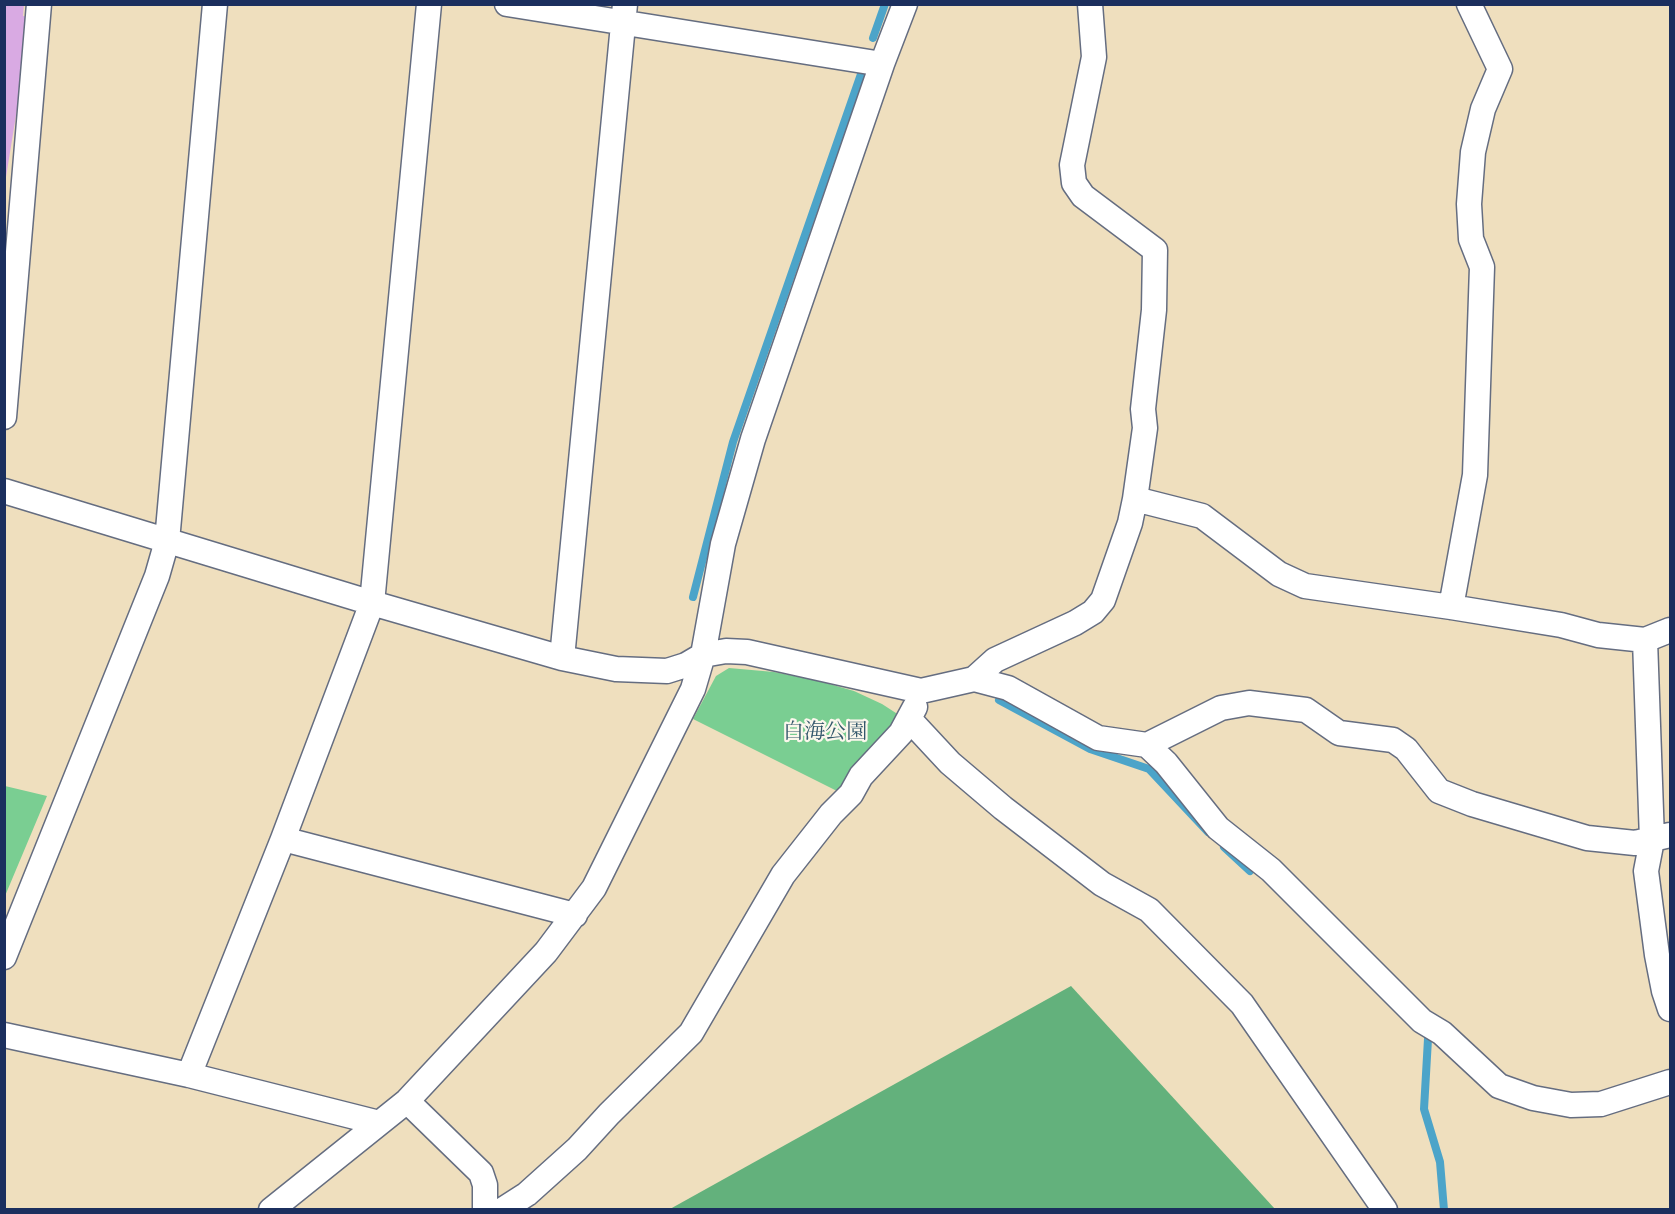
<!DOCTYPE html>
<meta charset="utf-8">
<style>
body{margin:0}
#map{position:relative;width:1675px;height:1214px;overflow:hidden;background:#efdfbe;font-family:"Old Standard TT",serif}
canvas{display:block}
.frame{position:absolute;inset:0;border:6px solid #1b2f5e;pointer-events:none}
</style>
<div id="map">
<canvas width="1675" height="1214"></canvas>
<div class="frame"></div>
</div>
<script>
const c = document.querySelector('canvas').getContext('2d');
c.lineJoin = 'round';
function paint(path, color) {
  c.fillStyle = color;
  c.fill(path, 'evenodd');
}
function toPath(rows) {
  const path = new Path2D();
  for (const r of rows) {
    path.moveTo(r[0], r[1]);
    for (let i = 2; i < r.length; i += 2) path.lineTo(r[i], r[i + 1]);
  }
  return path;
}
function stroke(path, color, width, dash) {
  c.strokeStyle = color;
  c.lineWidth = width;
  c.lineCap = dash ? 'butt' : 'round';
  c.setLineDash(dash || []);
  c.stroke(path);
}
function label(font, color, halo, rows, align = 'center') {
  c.font = font + ' "Old Standard TT","Noto Serif JP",serif';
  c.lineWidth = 4.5;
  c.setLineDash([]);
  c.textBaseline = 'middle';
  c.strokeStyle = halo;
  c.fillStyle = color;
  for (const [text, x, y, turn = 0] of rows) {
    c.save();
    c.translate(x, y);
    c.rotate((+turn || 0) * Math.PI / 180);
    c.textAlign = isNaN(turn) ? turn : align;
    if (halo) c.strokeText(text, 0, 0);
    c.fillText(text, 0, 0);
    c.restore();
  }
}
const green = toPath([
 [729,668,774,672,819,681,854,691,882,704,899,715,898,729,837,791,693,719,716,676],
 [5,786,47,796,5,896,4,786]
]);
const forest = toPath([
 [1071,986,1275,1209,670,1209]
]);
const stream = toPath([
 [873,38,885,4],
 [693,597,733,442,861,74],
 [999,700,1090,749,1149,769,1208,832],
 [1224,847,1250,871],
 [1428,1039,1424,1109,1440,1162,1444,1210]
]);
const building = toPath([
 [4,4,24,4,23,16,32,17,6,177,4,176]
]);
const minor = toPath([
 [507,4,882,64],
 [4,417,39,4],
 [4,491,372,603,562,658,616,669,667,671,686,665,703,655,726,651,747,652,921,691,974,679,995,660,1075,623,1093,612,1103,600,1130,523,1135,499,1145,428,1143,409,1154,310,1155,250,1083,196,1074,183,1072,165,1094,57,1090,4],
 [1135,499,1202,516,1279,574,1305,586,1451,607,1561,625,1598,635,1645,640,1670,630],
 [1451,607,1475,475,1482,267,1471,239,1469,204,1473,152,1483,109,1500,69,1469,4],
 [1645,640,1652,840,1646,871,1657,955,1664,991,1670,1009],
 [562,658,625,4],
 [974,679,1008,688,1098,738,1147,745,1166,763,1218,828,1271,870,1422,1021,1442,1033,1499,1086,1533,1098,1571,1105,1601,1104,1670,1082],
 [910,720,950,763,1003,808,1102,884,1149,910,1242,1004,1385,1210],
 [1147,745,1221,708,1249,703,1306,710,1339,733,1393,740,1406,749,1439,791,1472,804,1587,838,1635,843,1670,835],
 [283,839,575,915],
 [4,957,157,576,167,541,215,4],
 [4,1035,189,1075,379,1123],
 [189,1075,283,839,372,603,429,4],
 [407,1101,481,1173,485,1185,485,1210],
 [271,1210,407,1101,546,952,594,888,693,689,703,655,723,544,753,439,882,64,905,4],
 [502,1210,527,1194,577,1149,609,1114,691,1033,783,875,831,814,851,794,861,776,901,733,915,707]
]);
const parkNames = [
 ["白海公園",825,732]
];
paint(green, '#7ace92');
paint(forest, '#63b17c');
stroke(stream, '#4ca4c9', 8);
paint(building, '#d9aae3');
stroke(minor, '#656d80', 27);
stroke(minor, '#fff', 24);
label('21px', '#33576b', '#fbf7ec', parkNames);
</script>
